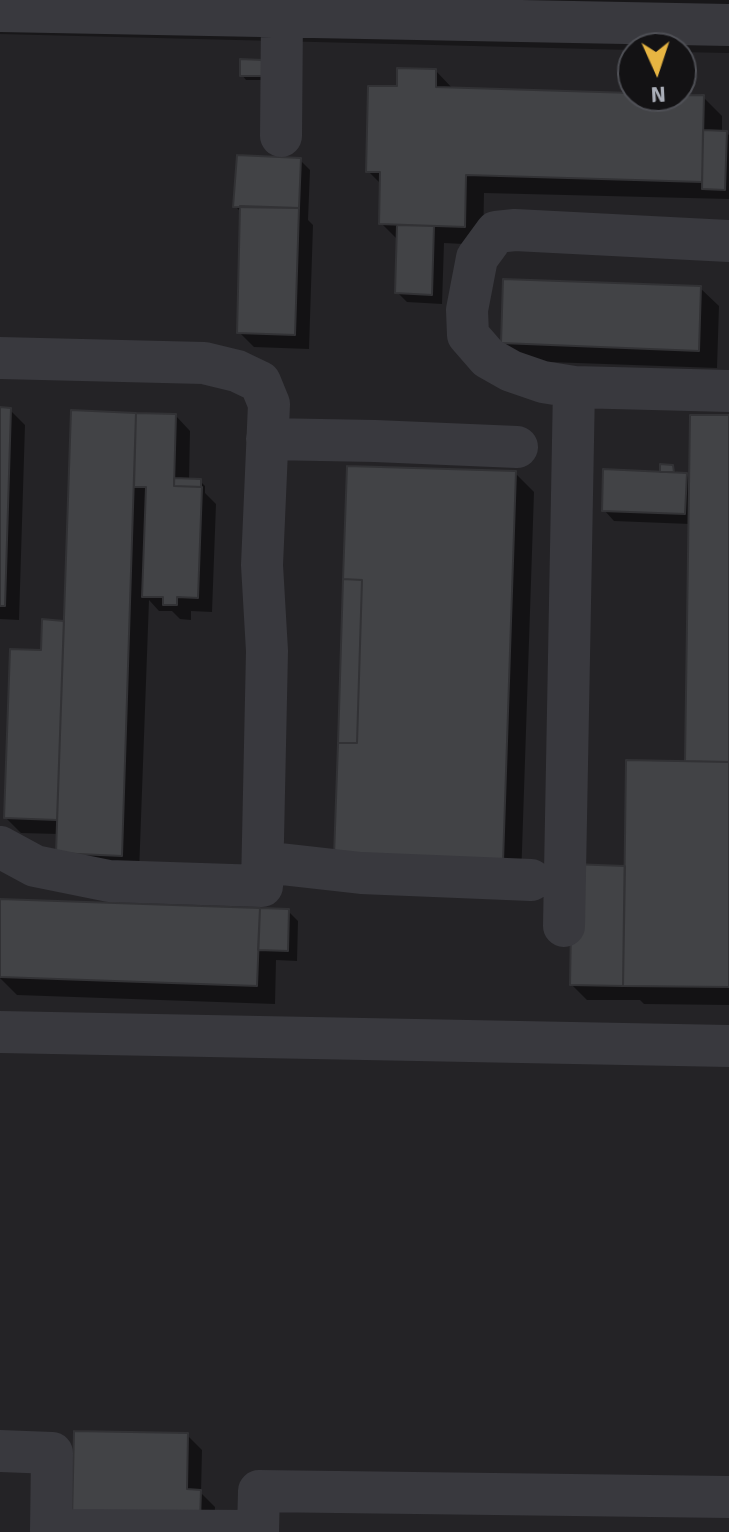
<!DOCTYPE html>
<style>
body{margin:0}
#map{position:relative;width:729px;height:1532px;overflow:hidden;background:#181719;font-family:Signika,sans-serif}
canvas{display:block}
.north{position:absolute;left:617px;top:32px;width:80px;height:80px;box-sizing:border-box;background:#131214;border:2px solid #4f5056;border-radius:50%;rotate:177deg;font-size:22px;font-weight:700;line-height:32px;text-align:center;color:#aaaeb8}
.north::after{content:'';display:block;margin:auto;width:28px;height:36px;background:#e7b542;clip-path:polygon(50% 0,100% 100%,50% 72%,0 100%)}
</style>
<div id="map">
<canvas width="729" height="1532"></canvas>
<div class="north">N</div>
</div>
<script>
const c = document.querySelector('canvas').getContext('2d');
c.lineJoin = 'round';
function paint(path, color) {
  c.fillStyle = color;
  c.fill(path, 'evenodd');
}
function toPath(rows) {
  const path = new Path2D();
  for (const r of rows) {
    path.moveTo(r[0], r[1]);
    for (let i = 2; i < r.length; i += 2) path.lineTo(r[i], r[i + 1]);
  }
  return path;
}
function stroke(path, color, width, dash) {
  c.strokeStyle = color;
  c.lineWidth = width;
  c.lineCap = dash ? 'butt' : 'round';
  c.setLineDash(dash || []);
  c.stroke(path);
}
const built = toPath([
 [0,34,633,50,633,96,681,96,681,52,729,53,729,1532,0,1532]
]);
const shadow = toPath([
 [267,67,266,80,246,80,242,75],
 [436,71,454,90,703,97,722,116,722,133,726,133,729,135,729,199,484,193,483,245,444,243,442,304,407,302,397,292,399,241,381,223,382,185,368,171,398,88],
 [300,160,310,170,308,220,313,225,309,349,254,347,239,332,242,213,235,206],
 [700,288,719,306,717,368,521,361,503,343],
 [0,409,10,410,25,425,19,620,0,619],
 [73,412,176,416,190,431,189,481,200,481,205,486,205,493,216,504,212,612,191,611,191,620,180,619,172,611,159,611,149,600,139,873,76,871,58,834,21,833,6,818,43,652,66,623],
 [729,417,729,1005,644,1004,640,1000,587,1000,572,985,626,868,687,763,690,524,614,521,604,510,665,474,662,471,672,467,677,474,686,475,691,479],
 [515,473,534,492,521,880,355,874],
 [288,911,298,921,297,961,276,960,275,1004,17,995,0,978,0,928],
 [187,1435,202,1450,201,1493,215,1507,214,1532,89,1532]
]);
const building = toPath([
 [240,59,263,60,262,76,240,76,240,59],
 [397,68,436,69,436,87,633,93,633,96,704,95,702,182,466,175,465,227,379,224,380,172,366,172,368,86,397,86,397,68],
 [703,130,727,131,725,190,702,189,703,130],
 [237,155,301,158,299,208,233,207,237,155],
 [240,206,299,208,295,335,237,333,240,206],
 [397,225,434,226,432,295,395,293,397,225],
 [503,279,701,286,699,351,501,343,503,279],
 [0,407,11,408,5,606,0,606,0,407],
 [71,410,136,413,122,856,56,853,71,410],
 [136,413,176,414,174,486,202,487,198,598,177,597,177,605,163,605,163,597,142,597,146,487,134,487,136,413],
 [690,415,729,415,729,762,685,761,690,415],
 [660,464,673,465,674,472,660,472,660,464],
 [347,466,516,471,503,862,334,856,338,743,357,743,362,580,343,579,347,466],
 [603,469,687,473,685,514,602,511,603,469],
 [174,478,201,479,201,487,174,486,174,478],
 [343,579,362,580,357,743,338,743,343,579],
 [42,619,64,621,57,820,4,818,10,649,41,650,42,619],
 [626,760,729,762,729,987,623,986,626,760],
 [572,864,625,866,623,986,570,985,572,864],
 [0,899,260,908,257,986,0,977,0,899],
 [260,908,289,909,288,951,258,950,260,908],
 [74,1431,188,1433,187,1489,201,1490,200,1521,72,1519,74,1431]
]);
const minor = toPath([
 [0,11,729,25],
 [281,136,282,16],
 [0,358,204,363,237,371,260,382,269,404,262,565,267,651,262,886,109,881,35,866,0,847],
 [574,387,543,382,511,371,488,358,468,335,467,310,477,258,496,232,515,230,729,241],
 [267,439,375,441,517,447],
 [263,862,361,873,531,880],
 [564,926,574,387,729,391],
 [0,1032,729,1046],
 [0,1451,52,1453,51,1530,258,1531],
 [258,1532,259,1491,729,1497]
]);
paint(built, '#242326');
paint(shadow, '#0007');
paint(building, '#424346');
stroke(building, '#323235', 2);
stroke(minor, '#39393e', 42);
</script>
